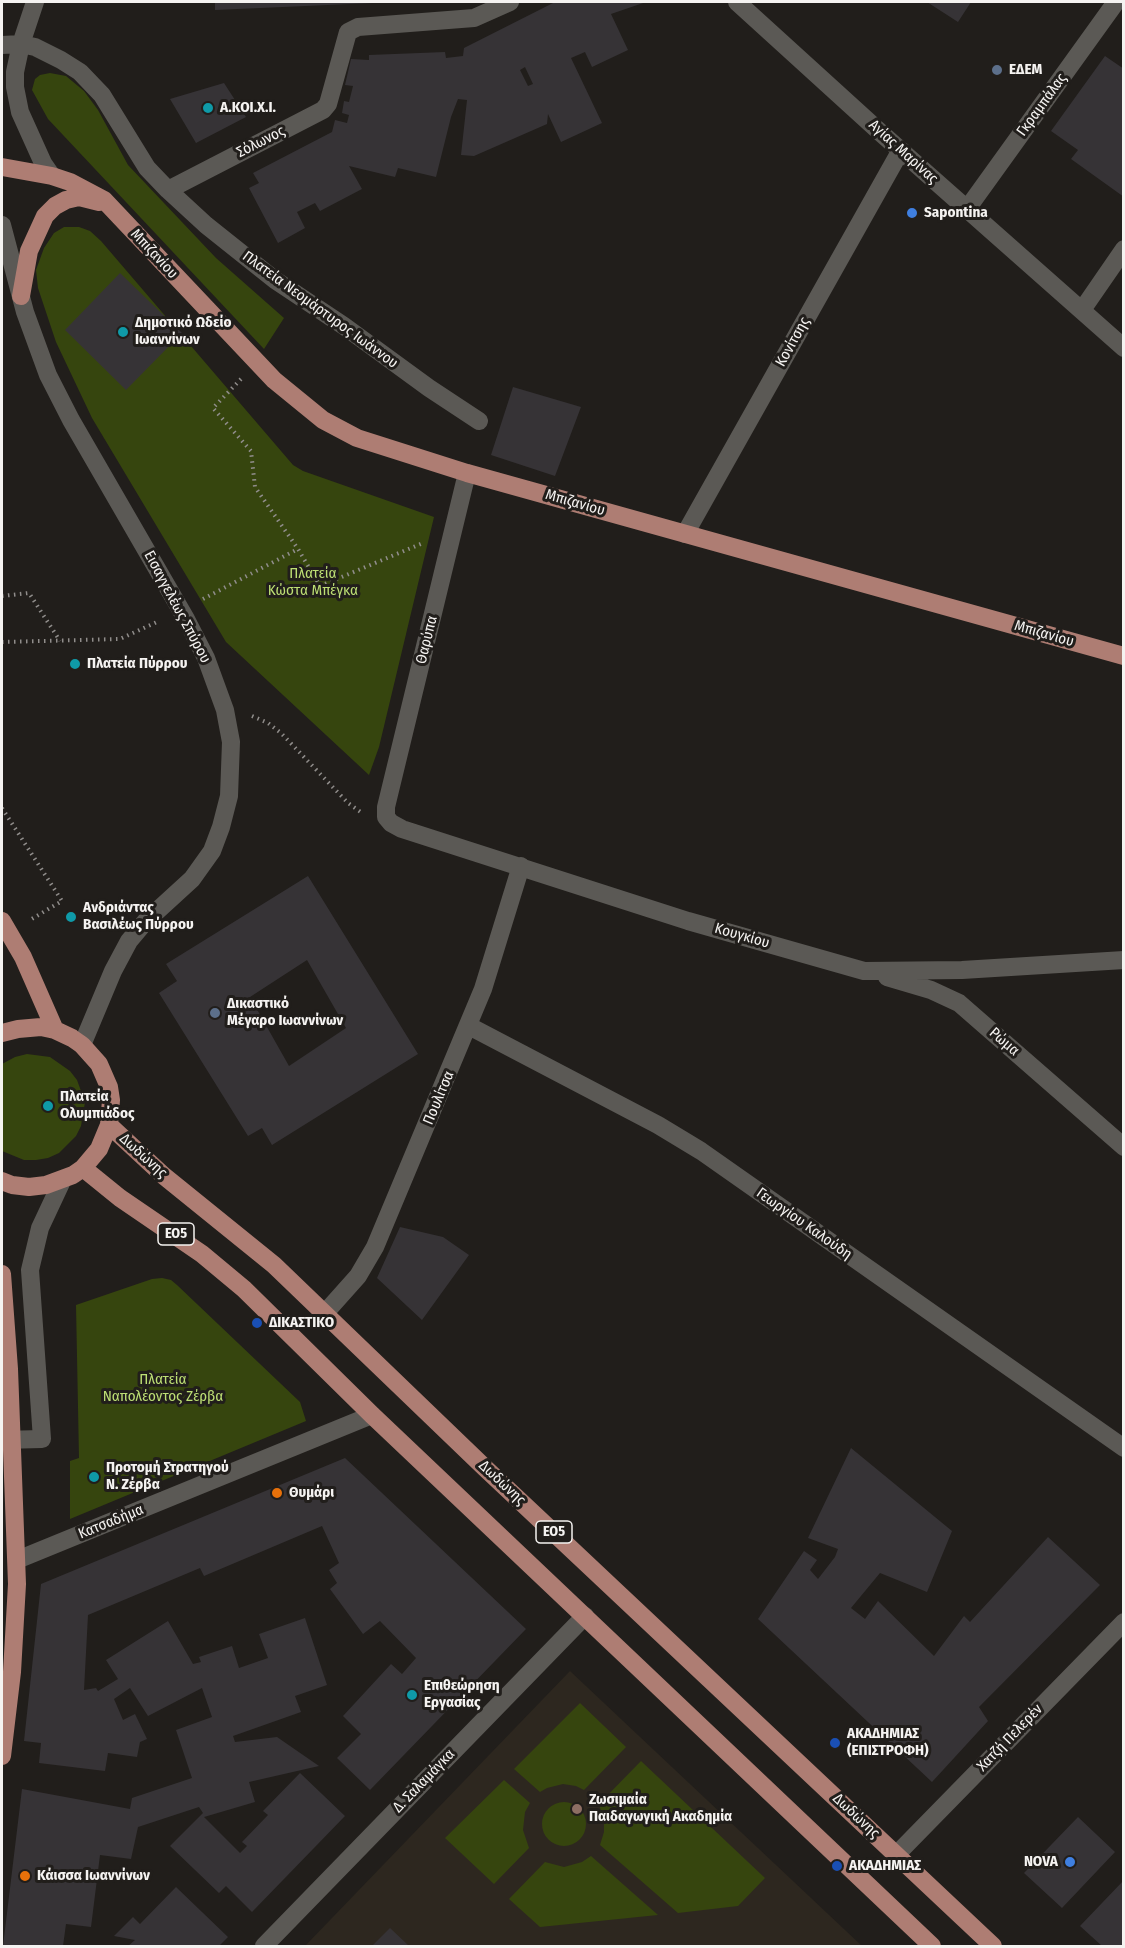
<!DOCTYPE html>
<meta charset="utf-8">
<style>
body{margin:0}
#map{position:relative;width:1125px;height:1948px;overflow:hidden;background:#211e1b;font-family:"Fira Sans Condensed",sans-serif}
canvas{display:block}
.frame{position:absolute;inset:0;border:3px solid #f5f3f1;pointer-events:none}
</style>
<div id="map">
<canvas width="1125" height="1948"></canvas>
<div class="frame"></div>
</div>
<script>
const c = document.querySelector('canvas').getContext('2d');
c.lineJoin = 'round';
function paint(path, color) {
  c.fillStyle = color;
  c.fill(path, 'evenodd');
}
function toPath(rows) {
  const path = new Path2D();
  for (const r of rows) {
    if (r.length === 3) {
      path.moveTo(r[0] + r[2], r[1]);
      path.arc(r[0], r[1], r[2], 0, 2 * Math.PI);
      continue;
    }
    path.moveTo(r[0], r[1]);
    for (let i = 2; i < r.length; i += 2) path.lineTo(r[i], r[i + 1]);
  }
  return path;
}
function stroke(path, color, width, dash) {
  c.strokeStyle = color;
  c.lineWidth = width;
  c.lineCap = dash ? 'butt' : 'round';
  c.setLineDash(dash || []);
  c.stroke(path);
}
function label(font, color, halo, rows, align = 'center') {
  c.font = font + ' "Fira Sans Condensed",sans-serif';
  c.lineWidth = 6;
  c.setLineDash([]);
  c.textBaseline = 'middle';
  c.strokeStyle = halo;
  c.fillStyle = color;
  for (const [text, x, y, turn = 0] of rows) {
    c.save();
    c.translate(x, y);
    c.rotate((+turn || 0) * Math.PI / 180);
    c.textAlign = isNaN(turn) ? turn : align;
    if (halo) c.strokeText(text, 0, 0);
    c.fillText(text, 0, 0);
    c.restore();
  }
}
const built = toPath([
 [570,1671,862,1946,305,1946]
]);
const green = toPath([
 [50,73,66,76,84,91,98,110,128,165,216,258,284,318,264,349,48,119,32,90,35,79,40,75],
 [64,227,79,227,90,231,101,241,293,465,303,471,434,517,379,747,369,775,226,642,92,418,56,342,38,288,36,270,44,248,54,233],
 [27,1054,50,1057,70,1071,77,1080,85,1102,81,1126,76,1136,59,1153,48,1158,36,1160,24,1160,2,1151,2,1064,15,1057],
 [162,1278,171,1280,177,1285,300,1402,306,1421,70,1519,70,1461,79,1458,76,1305,152,1279],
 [580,1703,626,1747,584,1790,576,1786,563,1784,547,1788,540,1792,514,1769],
 [641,1761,765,1878,738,1906,678,1913,600,1845,604,1832,604,1822,599,1804],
 [504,1780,530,1803,525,1812,523,1830,529,1848,494,1884,445,1838],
 [564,1824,22],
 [591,1856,658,1915,540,1927,509,1899,545,1862,564,1867,582,1862]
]);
const building = toPath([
 [215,2,373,2,373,3,215,10],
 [555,2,646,2,611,14,628,50,592,67,585,52,571,58,602,123,561,142,548,114,547,124,474,156,461,155,467,100,458,99,451,117,436,177,398,168,395,177,349,166,362,189,320,211,315,203,297,212,305,228,278,243,249,188,259,183,253,173,332,132,335,120,347,123,349,115,342,113,344,101,349,102,353,86,345,85,351,59,369,60,369,55,445,52,446,58,463,56,464,48],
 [525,67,533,84,528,86,520,70],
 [927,2,971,2,958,22],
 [1105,56,1124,69,1124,197,1071,159,1078,150,1051,131],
 [224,83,246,117,196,143,170,99],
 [120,273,182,333,126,390,65,330],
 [513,387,581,407,555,476,491,455],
 [308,876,418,1054,272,1145,262,1128,248,1136,159,993,177,981,166,964],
 [307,960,346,1028,289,1066,250,997],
 [400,1227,443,1237,469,1255,422,1320,377,1278],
 [851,1448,952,1531,927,1592,880,1573,851,1608,865,1619,878,1601,934,1656,964,1616,970,1622,1048,1537,1100,1585,979,1707,988,1721,932,1782,758,1619,804,1551,817,1560,810,1570,818,1579,835,1557,838,1549,808,1538],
 [345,1458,526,1629,370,1790,337,1758,361,1734,343,1716,391,1664,402,1674,416,1658,380,1621,363,1634,330,1589,337,1583,329,1570,339,1563,322,1526,204,1576,200,1568,88,1615,84,1690,96,1688,98,1691,118,1679,106,1660,168,1621,193,1664,201,1662,199,1657,232,1646,239,1668,268,1658,259,1634,305,1618,327,1685,295,1696,301,1712,233,1736,235,1742,277,1737,319,1766,249,1782,255,1802,204,1817,240,1853,247,1846,242,1842,268,1815,263,1811,300,1773,345,1816,252,1912,226,1886,219,1893,170,1846,203,1813,199,1807,138,1827,131,1859,100,1855,91,1927,66,1924,63,1946,3,1946,22,1789,130,1809,132,1798,192,1778,176,1730,212,1717,202,1688,148,1716,130,1688,114,1699,123,1720,135,1714,147,1739,140,1742,137,1757,108,1753,105,1771,39,1763,41,1743,24,1741,41,1584],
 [1078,1817,1115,1852,1062,1908,1024,1873],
 [1124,1880,1124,1946,1102,1946,1080,1926],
 [176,1887,228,1937,219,1946,128,1946,135,1940,114,1936,133,1917,140,1924],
 [390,1928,409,1946,372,1946]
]);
const path = toPath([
 [241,379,213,408,251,451,255,487,298,549],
 [2,596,29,593,60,641],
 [203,599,298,549,320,586,423,543],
 [2,642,120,639,159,621],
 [252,716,268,723,281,733,348,803,362,813],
 [2,808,62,901,30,920]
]);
const minor = toPath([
 [35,2,21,44,15,72,15,87,20,112,43,163,52,176],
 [737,2,881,133,1124,348],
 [2,45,21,44,35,47,61,60,80,72,102,95,147,168,168,190,323,110,328,104,348,32,358,27,474,18,510,2],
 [168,190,206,225,275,280,344,326,429,388,479,421],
 [967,209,1116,2],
 [2,225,25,312,48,375,71,420,186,619,206,658,225,710,231,742,229,796,221,827,212,851,192,879,145,922,129,941,113,971,82,1045],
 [1082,310,1124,249],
 [467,473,386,807,386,817,391,823,402,829,688,921,864,971,962,970,1124,960],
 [685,534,901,150],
 [887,977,931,990,959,1003,1124,1147],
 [469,1026,658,1125,701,1151,1124,1448],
 [325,1313,358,1276,375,1247,483,989,521,866],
 [2,1440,42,1439,30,1270,40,1228,62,1181],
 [17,1560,372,1415],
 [897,1854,1124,1622],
 [264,1946,585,1616]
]);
const major = toPath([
 [2,167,52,176,70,182,104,200,274,380,323,420,357,438,467,473,1124,656],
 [21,296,29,251,45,216,55,206,66,200,79,197,99,202],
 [2,921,23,957,55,1030],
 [2,1033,18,1029,41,1027,55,1030,72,1038,82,1045,99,1064,109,1087,111,1100,109,1125,99,1149,83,1168,73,1175,46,1185,29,1187,12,1185,2,1181],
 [109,1125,164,1176,274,1265,485,1468,993,1946],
 [83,1168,120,1198,202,1254,244,1289,372,1415,932,1946],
 [2,1274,9,1369,17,1584,12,1672,2,1756]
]);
const markers = [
 [997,70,6,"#5c6f8a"],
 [208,108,6,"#0f9aa8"],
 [912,213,6,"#3f7fe0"],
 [123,332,6,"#0f9aa8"],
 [75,664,6,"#0f9aa8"],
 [71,917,6,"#0f9aa8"],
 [215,1013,6,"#5c6f8a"],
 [48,1106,6,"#0f9aa8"],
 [257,1323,6,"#1a4fb4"],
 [94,1477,6,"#0f9aa8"],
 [277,1493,6,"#e8710a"],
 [412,1695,6,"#0f9aa8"],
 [835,1743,6,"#1a4fb4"],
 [577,1809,6,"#8d6e63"],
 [1070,1862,6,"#3f7fe0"],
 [837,1866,6,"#1a4fb4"],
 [25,1876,6,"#e8710a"]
];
const shields = [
 [176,1234,36],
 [554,1532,36]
];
const shieldNames = [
 ["ΕΟ5",176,1234],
 ["ΕΟ5",554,1532]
];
const poiNames = [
 ["ΕΔΕΜ",1009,70],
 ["Α.ΚΟΙ.Χ.Ι.",220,108],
 ["Sapontina",924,213],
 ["Δημοτικό Ωδείο",135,323],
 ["Ιωαννίνων",135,340],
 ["Πλατεία Πύρρου",87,664],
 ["Ανδριάντας",83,908],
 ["Βασιλέως Πύρρου",83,925],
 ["Δικαστικό",227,1004],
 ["Μέγαρο Ιωαννίνων",227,1021],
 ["Πλατεία",60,1097],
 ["Ολυμπιάδος",60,1114],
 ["ΔΙΚΑΣΤΙΚΟ",269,1323],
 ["Προτομή Στρατηγού",106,1468],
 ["Ν. Ζέρβα",106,1485],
 ["Θυμάρι",289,1493],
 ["Επιθεώρηση",424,1686],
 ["Εργασίας",424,1703],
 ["ΑΚΑΔΗΜΙΑΣ",847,1734],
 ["(ΕΠΙΣΤΡΟΦΗ)",847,1751],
 ["Ζωσιμαία",589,1800],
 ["Παιδαγωγική Ακαδημία",589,1817],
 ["NOVA",1058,1862,"right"],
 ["ΑΚΑΔΗΜΙΑΣ",849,1866],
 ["Κάισσα Ιωαννίνων",37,1876]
];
const streetNames = [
 ["Γκραμπάλας",1042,105,-54],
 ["Σόλωνος",261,142,-27],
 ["Αγίας Μαρίνας",903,152,42],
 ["Μπιζανίου",154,254,47],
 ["Πλατεία Νεομάρτυρος Ιωάννου",320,310,36],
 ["Κονίτσης",793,342,-61],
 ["Μπιζανίου",575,503,16],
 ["Εισαγγελέως Σπύρου",177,607,62],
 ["Μπιζανίου",1044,634,16],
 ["Θαρύπα",427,640,-76],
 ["Κουγκίου",742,936,16],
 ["Ρώμα",1004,1042,41],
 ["Πουλίτσα",439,1098,-67],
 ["Δωδώνης",143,1156,42],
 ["Γεωργίου Καλούδη",804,1224,35],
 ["Δωδώνης",502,1483,43],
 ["Κατσαδήμα",111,1522,-22],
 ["Χατζή Πελερέν",1010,1738,-46],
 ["Δ. Σαλαμάγκα",424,1781,-46],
 ["Δωδώνης",856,1816,43]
];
const parkNames = [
 ["Πλατεία",313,574],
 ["Κώστα Μπέγκα",313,591],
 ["Πλατεία",163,1380],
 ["Ναπολέοντος Ζέρβα",163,1397]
];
paint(built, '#2d271f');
paint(green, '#36450e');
paint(building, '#363336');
stroke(path, '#908d8b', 4, [1.5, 4.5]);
stroke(minor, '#5b5955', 18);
stroke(major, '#ae7d73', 18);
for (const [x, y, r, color] of markers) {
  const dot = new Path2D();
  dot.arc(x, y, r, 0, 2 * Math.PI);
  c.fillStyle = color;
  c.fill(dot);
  stroke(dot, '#211e1b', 2);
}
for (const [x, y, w] of shields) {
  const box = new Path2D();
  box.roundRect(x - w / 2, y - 11, w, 22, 4.5);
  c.fillStyle = '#211e1b';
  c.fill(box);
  stroke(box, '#f5f3f1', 1.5);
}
label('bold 14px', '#f5f3f1', null, shieldNames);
label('bold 15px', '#f5f3f1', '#211e1b', poiNames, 'left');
label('15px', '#f5f3f1', '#211e1b', streetNames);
label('15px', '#bddf74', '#211e1b', parkNames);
</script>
